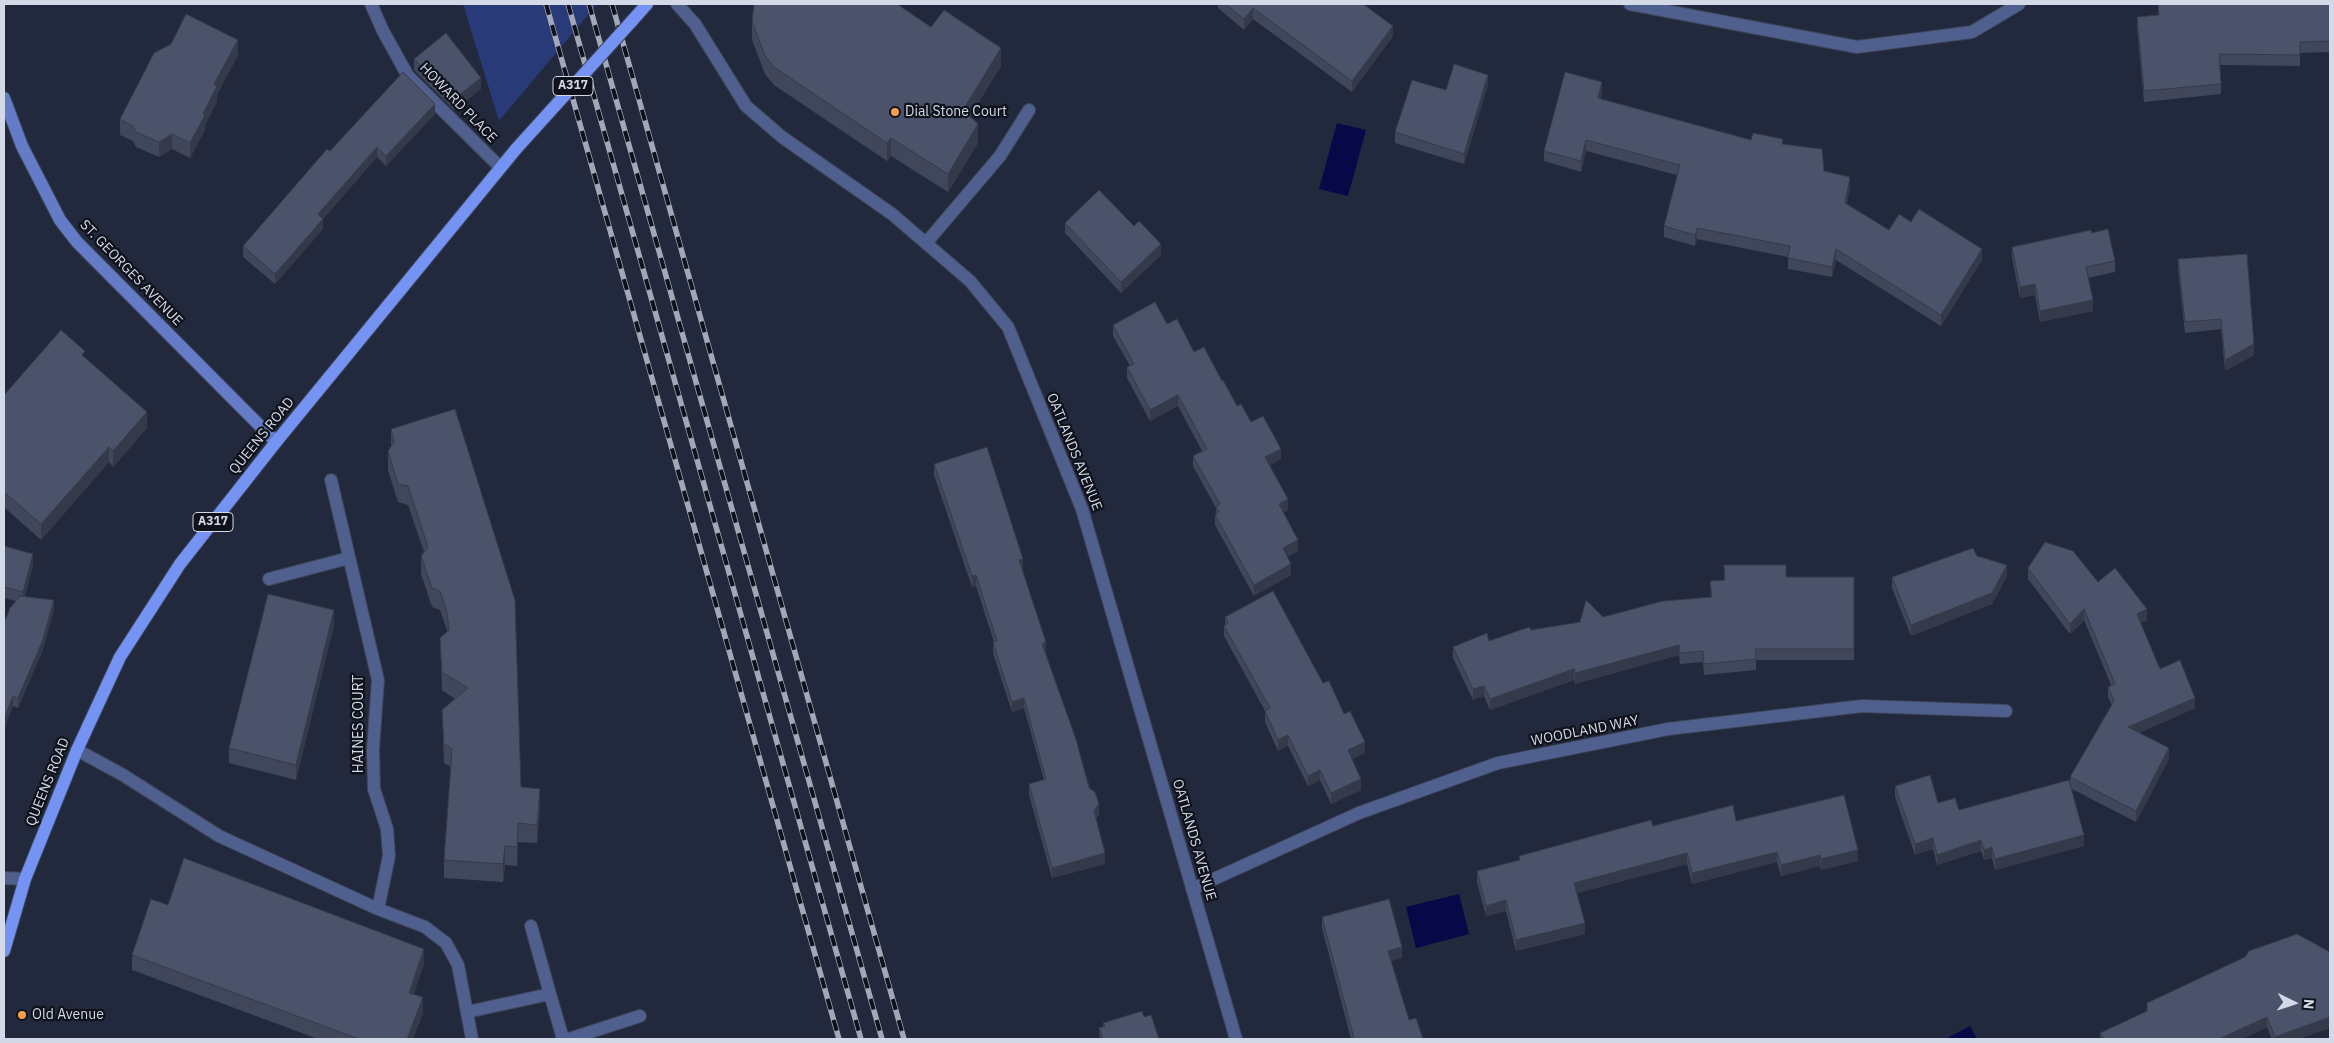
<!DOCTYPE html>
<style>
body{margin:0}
#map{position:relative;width:2334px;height:1043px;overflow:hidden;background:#22293d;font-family:"IBM Plex Sans",sans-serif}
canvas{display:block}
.frame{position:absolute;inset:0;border:5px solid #d4d9e7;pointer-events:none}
.north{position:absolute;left:2269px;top:978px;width:50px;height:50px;-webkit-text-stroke:4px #0f121b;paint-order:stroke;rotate:94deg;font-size:14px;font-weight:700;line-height:20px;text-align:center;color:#d4d9e7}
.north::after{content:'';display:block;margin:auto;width:18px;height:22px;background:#d4d9e7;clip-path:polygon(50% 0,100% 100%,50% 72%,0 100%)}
</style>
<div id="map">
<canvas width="2334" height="1043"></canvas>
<div class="frame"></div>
<div class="north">N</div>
</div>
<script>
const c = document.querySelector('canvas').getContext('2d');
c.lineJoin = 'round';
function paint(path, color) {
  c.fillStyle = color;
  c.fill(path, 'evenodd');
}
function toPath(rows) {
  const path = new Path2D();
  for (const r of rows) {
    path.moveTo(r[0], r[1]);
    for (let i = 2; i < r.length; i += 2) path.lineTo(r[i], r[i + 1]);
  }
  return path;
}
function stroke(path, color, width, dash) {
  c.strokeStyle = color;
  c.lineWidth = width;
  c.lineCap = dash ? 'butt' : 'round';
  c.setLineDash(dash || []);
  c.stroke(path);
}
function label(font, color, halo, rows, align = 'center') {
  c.font = font + ' "IBM Plex Sans",sans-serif';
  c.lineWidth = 4.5;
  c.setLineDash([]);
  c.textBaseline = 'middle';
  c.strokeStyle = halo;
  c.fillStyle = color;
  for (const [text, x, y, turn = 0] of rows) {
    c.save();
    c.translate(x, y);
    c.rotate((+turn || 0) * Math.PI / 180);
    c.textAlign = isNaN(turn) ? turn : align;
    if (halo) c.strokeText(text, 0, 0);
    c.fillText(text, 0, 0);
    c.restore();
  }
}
const green = toPath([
 [463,4,597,4,499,121]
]);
const water = toPath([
 [1337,123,1366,130,1348,196,1319,189],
 [1459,894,1469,934,1416,948,1406,907],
 [1970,1026,1977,1039,1945,1039]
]);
const service = toPath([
 [926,243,1000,156,1029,110],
 [531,926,550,994],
 [467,1012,550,994,563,1039],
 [569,1039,640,1016]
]);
const minor = toPath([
 [371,4,383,31,408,76,500,167],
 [677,4,695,24,746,106,782,137,892,214,970,281,1008,327,1082,509,1236,1039],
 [1630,4,1857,47,1972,32,2019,4],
 [331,480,378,680,373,749,374,789,387,829,389,856,378,909],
 [269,579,349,558],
 [77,750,123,775,219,836,378,909,425,927,446,943,458,965,472,1039],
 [4,878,25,879],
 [1192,889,1359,813,1498,763,1668,729,1862,706,2006,711]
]);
const secondary = toPath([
 [4,98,22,146,60,220,77,242,276,442]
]);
const primary = toPath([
 [631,22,647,4],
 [4,951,25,879,77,750,120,657,180,564,276,442,516,149]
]);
const rail = toPath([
 [546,4,839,1039],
 [568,4,861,1039],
 [589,4,882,1039],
 [612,4,904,1039]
]);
const primaryBridge = toPath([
 [516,149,631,22]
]);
const wall = toPath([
 [1218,4,1363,4,1393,36,1352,92,1253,19,1244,30,1218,8],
 [2158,4,2330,4,2330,52,2300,53,2300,66,2220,65,2221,84,2221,94,2144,102,2137,28,2137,17,2158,15],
 [752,21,931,27,1001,66,970,116,978,143,948,192,891,156,887,161,774,85,765,74,752,40],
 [238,55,217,95,217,101,205,125,205,130,190,158,172,149,159,157,136,147,133,141,120,135,120,119],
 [414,59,481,89,454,110,414,70],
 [1488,85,1464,164,1395,143,1395,132,1446,90],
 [1602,93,1600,99,1751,140,1783,144,1850,187,1847,204,1889,230,1911,222,1982,260,1941,326,1836,260,1832,277,1788,269,1788,257,1697,239,1695,246,1664,237,1664,226,1677,175,1586,151,1581,172,1544,161,1544,151],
 [435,114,386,166,377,157,323,219,323,229,275,284,243,257,243,246,330,151],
 [1065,223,1161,255,1121,293,1065,233],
 [2092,233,2115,261,2115,272,2088,278,2093,311,2040,322,2035,295,2020,298,2012,258,2012,247],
 [2178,259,2254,355,2225,371,2221,329,2185,333,2178,270],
 [1167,324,1222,381,1237,406,1281,459,1270,465,1288,510,1283,512,1298,551,1287,557,1291,575,1254,596,1215,525,1215,515,1216,514,1216,508,1193,466,1193,456,1202,451,1178,406,1150,421,1127,378,1127,367,1130,366,1113,336,1113,325],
 [85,358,147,428,113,467,109,462,41,540,4,507,4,395],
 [391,429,521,787,540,807,537,843,518,842,517,866,505,865,503,882,444,878,444,860,451,767,444,763,442,710,455,699,442,690,440,638,447,632,447,630,440,610,432,607,421,574,421,556,424,552,408,505,398,502,388,470,388,451,391,447],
 [934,464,1023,570,1046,653,1099,815,1096,819,1105,864,1052,878,1029,795,1029,784,1044,780,1024,708,1012,712,993,653,993,642,994,642,976,586,972,587,934,475],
 [4,546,33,565,25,596,54,610,42,652,18,708,13,706,4,729,16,601,4,598],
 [1977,556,2007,576,1992,604,1911,636,1892,588,1892,577],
 [1724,565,1786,577,1854,577,1854,660,1756,660,1756,670,1704,675,1703,662,1680,664,1679,655,1575,684,1574,680,1490,710,1484,696,1473,700,1453,658,1453,647,1489,641,1531,630,1580,622,1711,597,1710,581,1724,580],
 [2028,568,2098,582,2147,620,2140,623,2160,669,2195,708,2139,733,2169,759,2136,822,2072,789,2084,846,1995,870,1992,858,1984,860,1981,851,1937,865,1933,849,1915,855,1895,797,1895,786,1938,803,1959,810,2070,783,2070,777,2112,706,2108,697,2108,687,2111,685,2084,620,2070,634,2028,579],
 [1225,617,1323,683,1344,714,1365,753,1352,759,1361,790,1331,804,1320,780,1308,786,1288,746,1278,751,1265,722,1265,711,1224,636,1224,626,1225,625],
 [334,625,296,780,229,763,229,748],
 [1736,821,1858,861,1821,870,1820,866,1781,876,1777,862,1692,884,1687,864,1577,893,1585,934,1516,951,1506,911,1486,916,1477,882,1477,871,1519,860,1519,856,1653,826],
 [168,905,424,964,413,994,423,1013,413,1039,318,1039,132,970,132,955],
 [1322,917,1402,958,1391,961,1409,1020,1351,1039,1322,928],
 [2330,952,2330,1028,2298,1039,2272,1039,2267,1027,2242,1039,2100,1039,2100,1033],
 [1144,1017,1159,1039,1100,1039,1099,1028,1103,1027,1103,1023]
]);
const shadedWall = toPath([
 [1253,8,1253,19,1244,30,1244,19],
 [1393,26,1393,36,1352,92,1352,81],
 [238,40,238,55,217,95,217,101,205,125,205,130,190,158,190,143,203,114,214,84],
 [1001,48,1001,66,963,128,963,110],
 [1488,75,1488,85,1464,164,1464,154],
 [481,78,481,89,454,110,454,99],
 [1602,82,1602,93,1598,109,1598,98],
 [435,104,435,114,386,166,386,156],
 [978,124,978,143,948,192,948,174],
 [172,134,172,149,159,157,159,142],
 [891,138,891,156,887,161,887,143],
 [1586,140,1586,151,1581,172,1581,161],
 [377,147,377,157,323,219,323,229,275,284,275,274,318,214],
 [1850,177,1850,187,1845,213,1845,203],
 [1697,228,1697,239,1695,246,1695,235],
 [1161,244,1161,255,1121,293,1121,282],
 [1836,249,1836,260,1832,277,1832,267],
 [1982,249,1982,260,1941,326,1941,315],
 [2035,284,2035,295,2020,298,2020,287],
 [2093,300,2093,311,2040,322,2040,311],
 [2254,344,2254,355,2225,371,2225,360],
 [1178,395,1178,406,1150,421,1150,410],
 [147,412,147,428,113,467,113,451],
 [109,447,109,462,41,540,41,524],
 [1281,449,1281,459,1265,468,1265,457],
 [1288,499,1288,510,1279,515,1279,504],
 [1298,540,1298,551,1283,559,1283,548],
 [33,554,33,565,23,603,23,592],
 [1023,559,1023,570,1019,560],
 [1291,564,1291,575,1254,596,1254,585],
 [2007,565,2007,576,1992,604,1911,636,1911,625],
 [976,575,976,586,972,587,972,576],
 [54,600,54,610,42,652,18,708,18,698],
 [2084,609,2084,620,2070,634,2070,624],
 [2147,609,2147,620,2137,625,2137,614],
 [334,610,334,625,296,780,296,765],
 [1046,642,1046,653,1042,655,1042,644],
 [1679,645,1679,655,1575,684,1575,673],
 [1574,669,1574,680,1490,710,1490,699],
 [1484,686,1484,696,1473,700,1473,689],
 [13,696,13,706,4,729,4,719],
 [1024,698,1024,708,1012,712,1012,702],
 [2195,698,2195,708,2128,738,2128,727],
 [1288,735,1288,746,1278,751,1278,740],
 [1365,742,1365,753,1348,761,1348,750],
 [2169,748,2169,759,2136,822,2136,811],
 [1320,770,1320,780,1308,786,1308,776],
 [1361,779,1361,790,1331,804,1331,793],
 [540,789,540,807,537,843,537,825],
 [1099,804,1099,815,1094,822,1094,811],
 [518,823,518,842,517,866,517,847],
 [2084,835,2084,846,1995,870,1995,859],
 [1933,838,1933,849,1915,855,1915,844],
 [1981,840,1981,851,1937,865,1937,855],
 [505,846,505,865,503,882,503,864],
 [1992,847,1992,858,1984,860,1984,850],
 [1858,850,1858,861,1821,870,1821,859],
 [1777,852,1777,862,1692,884,1692,873],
 [1105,853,1105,864,1052,878,1052,868],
 [1687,853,1687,864,1574,894,1574,883],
 [1820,855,1820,866,1781,876,1781,865],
 [1506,900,1506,911,1486,916,1486,906],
 [1585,923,1585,934,1516,951,1516,940],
 [1402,947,1402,958,1388,962,1388,951],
 [424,949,424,964,409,1008,409,993],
 [423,997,423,1013,413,1039,407,1039],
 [2267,1017,2267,1027,2242,1039,2219,1039],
 [2330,1017,2330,1028,2298,1039,2275,1039,2275,1037]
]);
const building = toPath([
 [754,4,897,4,931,27,944,10,1001,48,963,110,978,124,948,174,891,138,887,143,774,67,765,56,752,21,754,4],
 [1226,4,1363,4,1393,26,1352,81,1253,8,1244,19,1226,4],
 [2158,4,2330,4,2330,41,2300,42,2300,55,2219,54,2221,84,2144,91,2137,17,2159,15,2158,4],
 [186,14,238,40,214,84,217,86,203,114,205,115,190,143,172,134,159,142,136,132,133,126,120,119,154,53,171,44,186,14],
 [446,33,481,78,454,99,414,59,446,33],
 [1454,64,1488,75,1464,154,1395,132,1412,80,1446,90,1454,64],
 [403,72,435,104,386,156,377,147,318,214,323,219,275,274,243,246,327,149,330,151,403,72],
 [1565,72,1602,82,1598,98,1751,140,1753,133,1783,139,1782,144,1822,149,1824,171,1850,177,1845,203,1889,230,1899,214,1911,222,1919,209,1982,249,1941,315,1836,249,1832,267,1788,258,1790,246,1697,228,1695,235,1664,226,1680,165,1586,140,1581,161,1544,151,1565,72],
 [1099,190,1134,226,1139,221,1161,244,1121,282,1065,223,1099,190],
 [2108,229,2115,261,2086,267,2093,300,2040,311,2035,284,2020,287,2012,247,2091,230,2092,233,2108,229],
 [2247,254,2254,344,2225,360,2221,319,2185,322,2178,259,2247,254],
 [1155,302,1167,324,1177,319,1194,352,1204,347,1222,381,1223,380,1237,406,1241,404,1251,422,1263,416,1281,449,1265,457,1288,499,1279,504,1298,540,1283,548,1291,564,1254,585,1215,515,1219,512,1216,506,1220,504,1193,456,1207,449,1178,395,1150,410,1127,367,1134,364,1113,325,1155,302],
 [61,330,85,351,82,355,147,412,113,451,109,447,41,524,4,492,4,395,61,330],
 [455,409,515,600,521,787,540,789,537,825,518,823,517,847,505,846,503,864,444,860,452,749,444,744,442,710,468,688,442,672,440,638,449,630,447,612,440,591,432,588,421,556,428,547,408,486,398,484,388,451,394,442,391,429,455,409],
 [987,447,1023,559,1019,560,1046,642,1042,644,1076,739,1089,788,1095,792,1099,804,1094,811,1105,853,1052,868,1029,784,1046,779,1024,698,1012,702,993,642,997,641,976,575,972,576,934,464,987,447],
 [2045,542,2073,551,2098,582,2115,568,2147,609,2137,614,2160,669,2180,660,2195,698,2128,727,2169,748,2136,811,2070,777,2114,701,2108,687,2115,684,2084,609,2070,624,2028,568,2045,542],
 [4,546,33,554,23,592,4,587,4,546],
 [1973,548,1977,556,2007,565,1992,593,1911,625,1892,577,1973,548],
 [1724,565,1786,565,1786,577,1854,577,1854,649,1755,649,1756,659,1704,664,1703,651,1680,653,1679,645,1575,673,1574,669,1490,699,1484,686,1473,689,1453,647,1487,633,1489,641,1529,627,1531,630,1580,622,1586,600,1603,617,1663,601,1712,597,1710,581,1725,580,1724,565],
 [1273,591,1323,683,1329,681,1344,714,1350,711,1365,742,1348,750,1361,779,1331,793,1320,770,1308,776,1288,735,1278,740,1265,711,1270,708,1224,626,1228,623,1225,617,1273,591],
 [268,594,334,610,296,765,229,748,268,594],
 [20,596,54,600,42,642,18,698,13,696,4,719,4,623,10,608,20,596],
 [1930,775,1938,803,1955,798,1959,810,2069,780,2084,835,1995,859,1992,847,1984,850,1981,840,1937,855,1933,838,1915,844,1895,786,1930,775],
 [1844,795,1858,850,1821,859,1820,855,1781,865,1777,852,1692,873,1687,853,1574,883,1585,923,1516,940,1506,900,1486,906,1477,871,1520,860,1519,856,1651,820,1653,826,1733,805,1736,821,1844,795],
 [184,858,424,949,409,993,423,997,407,1039,359,1039,132,955,151,899,168,905,184,858],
 [1389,899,1402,947,1388,951,1409,1020,1416,1018,1423,1039,1350,1039,1354,1038,1322,917,1389,899],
 [2297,934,2330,952,2330,1017,2275,1037,2267,1017,2219,1039,2104,1039,2100,1033,2147,1011,2147,1003,2245,957,2249,951,2297,934],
 [1142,1011,1144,1017,1151,1015,1159,1039,1103,1039,1099,1028,1105,1026,1103,1023,1142,1011]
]);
const markers = [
 [895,112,5,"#fa9f4f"],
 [22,1015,5,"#fa9f4f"]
];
const shields = [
 [573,86,40],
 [213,522,40]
];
const shieldNames = [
 ["A317",573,86],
 ["A317",213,522]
];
const streetNames = [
 ["HOWARD PLACE",458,103,46],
 ["ST. GEORGES AVENUE",131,273,46],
 ["QUEENS ROAD",262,436,-51],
 ["OATLANDS AVENUE",1074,452,68],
 ["HAINES COURT",359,724,-90],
 ["WOODLAND WAY",1585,731,-11],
 ["QUEENS ROAD",48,782,-68],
 ["OATLANDS AVENUE",1194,840,74]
];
const poiNames = [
 ["Dial Stone Court",905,112],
 ["Old Avenue",32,1015]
];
paint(green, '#293a79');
paint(water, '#060848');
stroke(service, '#3e4558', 14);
stroke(minor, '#3e4558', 14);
stroke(secondary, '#3e4558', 14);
stroke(primary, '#3e4558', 14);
stroke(service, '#4f5f8e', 12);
stroke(minor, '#4f5f8e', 12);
stroke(secondary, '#647cc7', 12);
stroke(primary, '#7493f3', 12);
stroke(rail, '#a3a8b8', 5.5);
stroke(rail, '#0f121b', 4, [11]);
stroke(primaryBridge, '#3e4558', 14, []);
stroke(primaryBridge, '#7493f3', 12);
paint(wall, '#40475b');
paint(shadedWall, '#343a4a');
paint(building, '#4b536a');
stroke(building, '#343a4a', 1);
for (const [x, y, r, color] of markers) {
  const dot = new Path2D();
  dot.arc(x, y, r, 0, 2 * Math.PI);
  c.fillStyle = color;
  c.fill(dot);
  stroke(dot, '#0f121b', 2);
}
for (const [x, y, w] of shields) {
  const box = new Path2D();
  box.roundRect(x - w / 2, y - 9.5, w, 19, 4);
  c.fillStyle = '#0f121b';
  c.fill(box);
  stroke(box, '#d4d9e7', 1);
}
label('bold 12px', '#d4d9e7', null, shieldNames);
label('14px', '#d4d9e7', '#0f121b', streetNames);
label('14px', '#d4d9e7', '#0f121b', poiNames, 'left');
</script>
